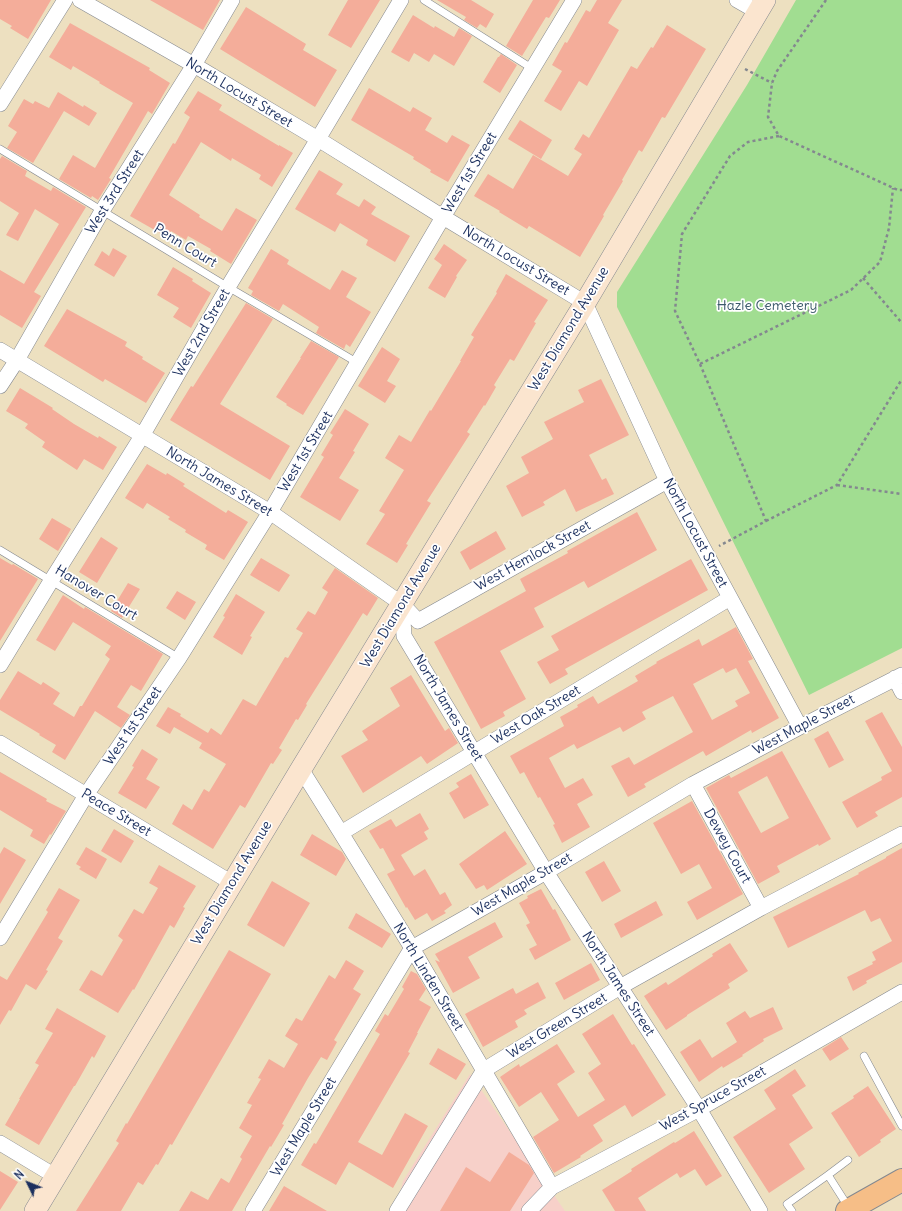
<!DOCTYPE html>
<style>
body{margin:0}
#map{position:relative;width:902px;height:1211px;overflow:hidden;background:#ede0c0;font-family:Delius,sans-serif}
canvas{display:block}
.north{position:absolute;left:8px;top:1163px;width:40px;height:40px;-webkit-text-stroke:3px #fff;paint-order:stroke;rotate:313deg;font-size:11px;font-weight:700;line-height:16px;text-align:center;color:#1b2f5e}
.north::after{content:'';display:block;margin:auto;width:14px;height:18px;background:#1b2f5e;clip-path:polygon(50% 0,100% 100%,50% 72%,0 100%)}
</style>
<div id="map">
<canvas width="902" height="1211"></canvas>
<div class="north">N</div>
</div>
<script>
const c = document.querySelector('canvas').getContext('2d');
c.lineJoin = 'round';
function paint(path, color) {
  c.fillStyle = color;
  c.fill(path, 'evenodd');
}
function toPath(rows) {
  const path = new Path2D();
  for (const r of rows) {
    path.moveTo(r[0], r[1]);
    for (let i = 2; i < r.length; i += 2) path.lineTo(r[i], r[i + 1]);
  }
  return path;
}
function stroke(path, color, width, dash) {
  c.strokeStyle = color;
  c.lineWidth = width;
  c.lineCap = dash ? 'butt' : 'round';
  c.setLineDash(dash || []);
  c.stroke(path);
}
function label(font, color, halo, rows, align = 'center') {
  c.font = font + ' Delius,sans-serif';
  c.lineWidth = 3.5;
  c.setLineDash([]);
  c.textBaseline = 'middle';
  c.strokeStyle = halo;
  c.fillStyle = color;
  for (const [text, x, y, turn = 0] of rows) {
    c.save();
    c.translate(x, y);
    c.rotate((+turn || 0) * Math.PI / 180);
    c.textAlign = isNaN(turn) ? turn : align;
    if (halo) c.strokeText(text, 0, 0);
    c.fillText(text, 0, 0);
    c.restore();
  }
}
const built = toPath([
 [470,1074,565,1211,396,1211,403,1181]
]);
const green = toPath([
 [796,0,902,0,902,648,809,695,617,307,617,292,747,85]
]);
const building = toPath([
 [0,0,51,0,28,39,10,28,12,26,0,19],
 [150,0,220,0,203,30],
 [348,0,380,0,351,48,328,35],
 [437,0,471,0,494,14,486,28,480,24,477,28,464,20,466,17],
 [533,0,560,0,549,18,546,17,522,56,506,46],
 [597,0,622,0,608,23,619,30,587,86,579,81,561,111,544,101,562,71,552,65,565,42,567,43,586,10,590,12],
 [246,7,306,44,303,50,337,70,315,107,220,49],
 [413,15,434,28,435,26,454,37,459,28,472,36,454,66,434,54,429,62,414,53,409,62,391,52],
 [70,23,150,68,149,70,170,83,152,114,148,111,109,178,111,179,98,200,92,196,91,198,59,179,73,155,95,168,133,103,99,83,100,82,73,66,71,70,49,57],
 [667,25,706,49,665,118,662,117,642,152,639,150,622,180,623,181,603,215,604,216,580,257,529,226,527,229,499,212,500,211,474,196,488,174,513,189,533,155,568,176,582,154,574,149,583,134,589,138,631,66,637,69,651,47,653,48],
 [501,54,517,65,500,93,483,82,498,57,499,57],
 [369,88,410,112,413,107,432,118,425,130,447,143,452,135,470,145,448,182,430,172,431,170,413,159,414,157,351,120],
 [198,91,222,105,219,110,279,146,279,145,293,153,272,187,259,179,261,175,232,158,231,161,201,142,169,195,200,215,199,217,222,231,236,208,257,220,231,264,210,251,211,249,188,236,186,240,171,231,167,237,130,216,173,143,175,144,190,117,184,113],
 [58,92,83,107,84,105,97,113,89,126,64,111,33,163,7,148,17,132,8,126,24,99,33,104,35,101,49,108],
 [520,120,552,140,541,159,508,139],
 [2,156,27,171,25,176,51,191,53,187,86,207,34,292,41,296,22,328,0,315,0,270,24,284,59,224,35,209,18,241,6,235,19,213,0,201,0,159],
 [319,170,343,184,336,194,359,207,364,199,376,207,371,214,410,236,395,262,366,245,368,240,340,223,335,232,295,209],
 [444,244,467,260,456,276,457,277,445,298,428,288,442,265,434,259],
 [113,248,127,256,114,277,94,265,102,251,109,256],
 [271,249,289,260,287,264,330,290,342,270,357,278,346,297,371,312,350,347,346,344,344,349,316,333,319,327,283,304,279,311,251,295,253,291,248,288],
 [173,267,193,279,192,281,211,293,191,328,173,317,179,308,157,295],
 [506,274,548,300,534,322,536,323,514,361,510,359,494,385,496,387,485,406,484,405,467,432,470,434,427,501,431,503,406,544,408,545,397,563,366,544,385,514,379,511,404,470,385,458,399,435,411,442,430,410,431,411,461,361,460,361,474,337,471,335,497,293,496,292],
 [246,303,273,319,220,404,290,446,270,480,170,420,191,386,193,387],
 [67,309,127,342,125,346,143,357,142,359,165,373,146,403,105,379,103,382,44,346],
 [311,341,339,357,303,415,286,405,287,404,276,397,301,358,300,358],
 [382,347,400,359,387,381,396,386,385,403,358,386],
 [601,379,629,435,589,455,602,480,606,478,614,494,576,512,565,489,543,502,545,505,522,517,506,486,529,473,521,457,553,439,544,422,584,402,578,390],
 [20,388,53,408,52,409,74,424,98,438,99,436,117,447,103,470,84,459,77,470,42,447,45,442,25,428,28,424,6,411],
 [345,409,369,424,353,451,355,452,339,478,359,490,340,521,300,497,324,457,321,455,333,435,330,433],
 [147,464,166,475,167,473,185,484,183,486,226,513,228,510,248,522,224,560,205,549,207,545,185,532,186,530,168,519,170,517,147,503,143,509,125,498],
 [637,512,657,550,588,588,584,581,534,608,544,627,500,651,526,699,503,712,505,716,481,729,434,642,526,591,520,579,568,553,567,551],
 [52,518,71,529,58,551,39,539],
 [496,531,506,549,470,570,460,552],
 [101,537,118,548,97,583,79,572],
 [0,558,12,565,13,564,38,579,0,641],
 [261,558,290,575,279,592,250,575],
 [691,559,708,590,565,669,568,674,550,684,537,662,559,650,551,636],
 [335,568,378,598,367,616,363,613,350,634,306,704,307,705,298,720,296,719,279,748,282,750,273,764,271,763,245,808,240,805,213,849,172,824,183,804,192,810,204,789,209,792,226,764,199,748,202,743,174,727,170,734,156,726,168,707,181,714,180,716,208,733,211,728,221,735,243,699,256,706,285,657,288,658,303,633,296,629,308,611,315,615,328,592,322,588],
 [128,583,140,589,122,618,111,611],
 [177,591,196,602,185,620,166,608],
 [236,594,265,612,250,636,252,637,242,655,213,637,225,617,223,616],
 [63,595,84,609,85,607,163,654,141,691,131,685,117,707,130,715,121,728,95,711,65,760,52,752,56,745,39,735,40,734,0,710,0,700,18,671,41,685,43,682,60,693,53,704,74,717,80,706,82,706,110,659,105,655,111,646,73,622,55,651,36,640],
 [736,627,753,659,748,661,779,718,752,733,751,730,706,756,703,751,644,784,646,787,628,797,611,766,629,757,634,765,693,732,673,696,642,712,646,719,623,732,620,727,577,749,574,744,549,758,565,788,583,778,593,795,577,804,590,827,562,843,553,825,555,824,540,797,538,798,524,772,520,774,510,756,564,726,560,717,578,707,577,705,593,696,598,704,638,681,635,676,657,663,656,662,699,639,702,646],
 [723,668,726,673,736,668,750,693,735,701,738,706,712,720,693,684],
 [411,675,445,731,449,728,458,743,427,764,421,756,363,793,341,756,368,740,362,731,400,706,390,688],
 [882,712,902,747,902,797,875,812,878,816,857,828,842,802,882,780,881,777,892,771,865,721],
 [828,731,844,760,829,768,814,739],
 [142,749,158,759,146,779,160,787,146,809,118,793,134,767,132,766],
 [782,751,831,839,819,846,818,844,777,866,780,872,758,884,706,788,729,775,731,778],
 [767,776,789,818,761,833,738,792],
 [0,772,47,799,46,801,66,811,51,835,50,834,44,844,30,836,33,830,0,810],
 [471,774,489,805,464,819,449,793,459,787,456,783],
 [692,801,743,894,697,920,687,902,712,888,699,864,681,874,653,823],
 [420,813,429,829,424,832,428,839,401,855,414,876,425,869,440,895,445,892,452,905,444,911,446,913,432,921,427,913,415,920,407,907,406,908,387,874,395,870,383,848,380,849,369,831,391,819,396,827],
 [114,829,134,841,121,863,101,851],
 [505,831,527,864,487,890,484,885,476,889,459,864],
 [312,834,342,852,346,859,336,876,300,855],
 [4,847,26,860,0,904,0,854],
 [86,847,107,859,96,879,79,869,81,867,76,864],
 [902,848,902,962,866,981,867,983,853,991,847,977,873,964,872,962,876,960,872,952,892,941,880,918,871,922,865,910,788,948,773,917,859,874,858,873,886,858,886,857],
 [604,861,621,891,602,902,585,872],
 [159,865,196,886,183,907,185,908,174,928,170,925,134,990,133,989,118,1013,79,990,91,970,102,976,123,940,118,936,134,909,143,914,158,888,149,883],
 [272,881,310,903,284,947,247,925],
 [59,888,80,900,58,938,63,941,46,970,48,971,36,990,26,984,11,1011,9,1010,0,1025,0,976,7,980,48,912,46,910],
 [541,889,553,910,555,909,571,940,535,960,529,949,537,945,526,925,530,923,519,903,528,898,527,896],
 [656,901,663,915,621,938,614,924],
 [356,913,391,934,382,948,348,928],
 [495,922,503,937,468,957,480,978,453,993,435,960,440,962,435,954],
 [730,943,748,971,728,984,730,988,687,1015,687,1016,666,1030,644,996,666,982,668,985,713,956,712,954],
 [229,950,271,974,184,1124,172,1145,170,1144,158,1165,156,1164,143,1185,138,1182,121,1211,76,1211,119,1143,116,1141,126,1123,127,1124],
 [346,960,364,971,353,989,361,994,334,1040,337,1042,327,1060,321,1057,308,1078,282,1124,284,1125,271,1147,270,1146,232,1211,179,1211,191,1191,208,1200,221,1178,229,1183,242,1159,240,1157,252,1136,239,1128,252,1105,247,1103,261,1079,258,1078,269,1059,284,1068,298,1044,285,1036,296,1018,302,1021,329,975,335,979],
 [591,963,600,980,564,1000,555,983],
 [411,971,417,974,426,989,419,1000,431,1007,417,1033,418,1033,408,1052,410,1053,358,1142,382,1155,405,1113,428,1126,393,1188,349,1162,336,1185,301,1165,314,1143,316,1144,380,1034,375,1031,385,1014,388,1016,404,989,402,987],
 [538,982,546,998,524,1010,527,1014,515,1021,518,1027,483,1047,465,1014,513,988,516,994],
 [773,1007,783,1029,763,1039,764,1041,742,1055,743,1056,723,1068,722,1066,699,1082,680,1052,700,1039,712,1058,737,1042,726,1023,745,1011,750,1018],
 [57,1008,106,1036,94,1058,92,1056,75,1086,74,1086,39,1145,5,1125,20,1099,19,1099,39,1065,35,1063,53,1033,45,1029],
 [613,1014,632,1045,634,1044,666,1095,632,1117,625,1105,593,1125,603,1141,580,1156,581,1157,554,1173,533,1137,559,1120,541,1092,519,1107,500,1077,519,1064,520,1067,557,1044,575,1072,557,1084,578,1117,605,1100,588,1073,601,1064,582,1034],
 [841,1037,849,1049,830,1061,822,1049],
 [438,1048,466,1064,456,1080,429,1064],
 [795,1069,806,1086,792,1095,813,1128,789,1144,805,1169,769,1193,733,1137,776,1109,764,1090],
 [868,1086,896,1129,880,1140,881,1142,859,1157,831,1113,854,1098,853,1096],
 [694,1131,722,1176,706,1186,695,1169,680,1178,677,1173,638,1198,646,1211,615,1211,602,1190,632,1171,631,1169,674,1142,675,1143],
 [509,1152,529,1165,534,1173,510,1211,440,1211,466,1167,490,1182],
 [0,1171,18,1182,0,1210],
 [284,1186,327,1211,269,1211]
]);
const path = toPath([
 [826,0,777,71,772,83,768,117,779,136,898,190,902,190],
 [745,69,772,83],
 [779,136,748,142,730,156,682,234,675,311,700,364,851,290,880,262,889,228,893,188],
 [863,278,902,323],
 [700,364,766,521,719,546],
 [837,485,902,494],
 [766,521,837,485,902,379]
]);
const lane = toPath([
 [424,0,533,69],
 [0,149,228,287,358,363],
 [0,550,179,658],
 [864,1056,902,1126],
 [828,1175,848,1160],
 [792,1211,787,1204,828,1175,849,1208]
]);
const street = toPath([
 [80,0,194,65,318,139,443,217,585,303,667,481,800,727],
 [737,0,758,12],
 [0,104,65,0],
 [0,350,270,512,402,604,418,621,667,481],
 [0,386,17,360,102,211,194,65,232,0],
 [402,604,404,636,546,872,699,1109,760,1211],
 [0,665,51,581,142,436,228,287,318,139,401,0],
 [895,678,902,692],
 [0,743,232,883],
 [301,769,341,833,412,948,552,1187],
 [693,784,761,908],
 [341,833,730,598],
 [0,938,86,795,179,658,270,512,443,217,574,0],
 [0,1143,55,1176],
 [253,1211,412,948,546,872,693,784,800,727,902,675],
 [397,1211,484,1070,620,987,761,908,902,834],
 [529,1211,552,1187,699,1109,902,992]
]);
const secondary = toPath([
 [35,1211,301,769,585,303,765,0]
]);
const highway = toPath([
 [847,1211,902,1180]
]);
const streetNames = [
 ["North Locust Street",239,93,31],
 ["West 1st Street",470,173,-59],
 ["West 3rd Street",115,192,-58],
 ["Penn Court",185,246,31],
 ["North Locust Street",516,261,31],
 ["West Diamond Avenue",569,329,-59],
 ["West 2nd Street",202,333,-60],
 ["West 1st Street",306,452,-59],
 ["North James Street",219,482,31],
 ["North Locust Street",695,533,62],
 ["West Hemlock Street",533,556,-29],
 ["Hanover Court",96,593,31],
 ["West Diamond Avenue",401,606,-59],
 ["North James Street",448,708,59],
 ["West Oak Street",536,715,-31],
 ["West Maple Street",804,725,-28],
 ["West 1st Street",133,726,-56],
 ["Peace Street",116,813,31],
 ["Dewey Court",727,846,61],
 ["West Diamond Avenue",232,883,-59],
 ["West Maple Street",522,885,-30],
 ["North Linden Street",428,977,59],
 ["North James Street",618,984,57],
 ["West Green Street",557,1026,-31],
 ["West Spruce Street",713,1099,-29],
 ["West Maple Street",304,1127,-59]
];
const parkNames = [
 ["Hazle Cemetery",767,306]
];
paint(built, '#f7d0c9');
paint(green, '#a1dd91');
paint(building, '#f4ad9a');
stroke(lane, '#84888f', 8);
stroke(street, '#84888f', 16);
stroke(secondary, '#84888f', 22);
stroke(highway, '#84888f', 24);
stroke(path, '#84888f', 2.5, [3, 3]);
stroke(lane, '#fff', 7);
stroke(street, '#fff', 15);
stroke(secondary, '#fbe5cf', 21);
stroke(highway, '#f6be87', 22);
label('14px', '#1b2f5e', '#fff', streetNames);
label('14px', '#3c5a6b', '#fff', parkNames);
</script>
